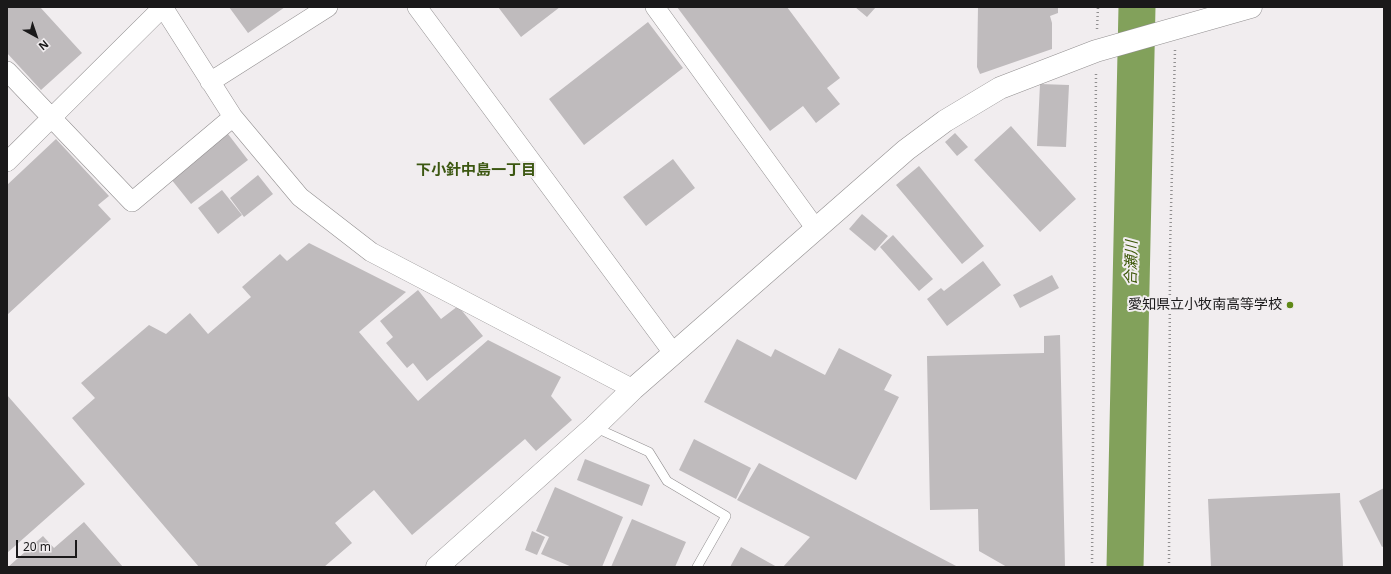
<!DOCTYPE html>
<meta charset="utf-8">
<style>
body{margin:0}
#map{position:relative;width:1391px;height:574px;overflow:hidden;background:#f1edef;font-family:"Noto Sans",sans-serif}
canvas{display:block}
.frame{position:absolute;inset:0;border:8px solid #1a191a;pointer-events:none}
.north{position:absolute;left:16px;top:16px;width:40px;height:40px;-webkit-text-stroke:3px #f1edef;paint-order:stroke;rotate:140deg;font-size:11px;font-weight:700;line-height:16px;text-align:center;color:#1a191a}
.north::after{content:'';display:block;margin:auto;width:14px;height:18px;background:#1a191a;clip-path:polygon(50% 0,100% 100%,50% 72%,0 100%)}
.scale{position:absolute;left:16px;top:540px;width:61px;height:18px;box-sizing:border-box;border:2px solid #1a191a;border-top:0;padding-left:5px;font-size:12px;line-height:14px;white-space:nowrap;color:#1a191a;-webkit-text-stroke:3px #f1edef;paint-order:stroke}
</style>
<div id="map">
<canvas width="1391" height="574"></canvas>
<div class="frame"></div>
<div class="north">N</div>
<div class="scale">20 m</div>
</div>
<script>
const c = document.querySelector('canvas').getContext('2d');
c.lineJoin = 'round';
function toPath(rows) {
  const path = new Path2D();
  for (const r of rows) {
    path.moveTo(r[0], r[1]);
    for (let i = 2; i < r.length; i += 2) path.lineTo(r[i], r[i + 1]);
  }
  return path;
}
function stroke(path, color, width, dash) {
  c.strokeStyle = color;
  c.lineWidth = width;
  c.lineCap = dash ? 'butt' : 'round';
  c.setLineDash(dash || []);
  c.stroke(path);
}
function paint(path, color) {
  c.fillStyle = color;
  c.fill(path, 'evenodd');
}
function label(font, color, halo, rows, align = 'center') {
  c.font = font + ' "Noto Sans","Noto Sans JP",sans-serif';
  c.lineWidth = 4;
  c.setLineDash([]);
  c.textBaseline = 'middle';
  c.strokeStyle = halo;
  c.fillStyle = color;
  for (const [text, x, y, turn = 0] of rows) {
    c.save();
    c.translate(x, y);
    c.rotate((+turn || 0) * Math.PI / 180);
    c.textAlign = isNaN(turn) ? turn : align;
    if (halo) c.strokeText(text, 0, 0);
    c.fillText(text, 0, 0);
    c.restore();
  }
}
const river = toPath([
 [1125,567,1137,7]
]);
const building = toPath([
 [7,7,40,7,82,53,41,90,7,53],
 [229,7,285,7,248,33],
 [498,7,560,7,521,37],
 [677,7,787,7,840,78,827,88,840,104,816,123,803,106,770,131],
 [855,7,876,7,867,17],
 [978,7,1058,7,1058,13,1050,16,1052,23,1052,49,980,74,977,67],
 [648,22,683,68,584,145,549,99],
 [1040,84,1069,85,1066,147,1037,146],
 [1011,126,1076,199,1040,232,974,160],
 [955,133,968,147,957,156,945,142],
 [228,134,248,160,191,204,171,179],
 [56,139,109,196,98,205,111,219,7,315,7,185],
 [673,159,695,188,646,226,623,197],
 [919,166,984,246,962,264,896,185],
 [258,175,273,194,244,217,230,198],
 [222,190,242,215,218,234,198,208],
 [862,214,888,236,875,251,849,229],
 [893,235,933,279,919,291,880,247],
 [309,243,406,292,359,332,418,401,488,340,561,377,551,396,572,420,536,451,525,439,412,535,374,490,335,523,352,543,324,567,199,567,72,418,95,398,81,383,149,325,166,334,190,313,208,334,251,297,242,287,280,254,287,261],
 [983,261,1001,285,947,326,927,299,941,288,944,291],
 [1052,275,1059,288,1020,308,1013,295],
 [418,290,441,319,458,306,483,336,427,381,413,363,407,368,386,343,393,337,380,321],
 [1060,335,1065,567,1007,567,979,551,978,509,930,510,927,356,1044,353,1044,336],
 [737,339,771,357,775,349,825,375,839,348,892,375,884,390,899,397,856,480,704,402],
 [7,395,85,484,7,553],
 [694,439,751,468,736,499,679,470],
 [585,459,650,485,642,506,577,480],
 [759,463,958,567,783,567,810,537,737,500],
 [555,487,623,517,602,567,572,567,541,554,549,537,536,531],
 [1384,488,1384,546,1382,547,1359,501],
 [1340,493,1343,567,1211,567,1208,499],
 [632,519,686,542,675,567,611,567],
 [84,522,123,567,8,567,43,536,54,548],
 [532,531,545,537,537,555,525,550],
 [741,547,777,567,730,567]
]);
const path = toPath([
 [1097,29,1098,7],
 [1092,567,1096,74],
 [1169,567,1170,250,1175,50]
]);
const service = toPath([
 [594,427,649,452,667,481,726,516,697,567]
]);
const minor = toPath([
 [163,7,233,117,300,197,371,252,633,389],
 [417,7,674,354],
 [655,7,816,229],
 [7,71,132,202,233,117],
 [210,82,328,7],
 [7,162,163,7]
]);
const tertiary = toPath([
 [437,567,594,427,633,389,906,150,945,121,1000,88,1096,51,1251,7]
]);
const markers = [
 [1290,305,4,"#608917"]
];
const poiNames = [
 ["愛知県立小牧南高等学校",1282,305]
];
const neighbourhoodNames = [
 ["下小針中島一丁目",476,171]
];
const waterNames = [
 ["合瀬川",1132,263,-89]
];
stroke(river, '#82a15b', 37);
paint(building, '#bfbbbd');
stroke(service, '#928f90', 10);
stroke(minor, '#928f90', 20);
stroke(tertiary, '#928f90', 23);
stroke(path, '#918f90', 2.5, [1, 3]);
stroke(service, '#fff', 9);
stroke(minor, '#fff', 19);
stroke(tertiary, '#fff', 22);
for (const [x, y, r, color] of markers) {
  const dot = new Path2D();
  dot.arc(x, y, r, 0, 2 * Math.PI);
  c.fillStyle = color;
  c.fill(dot);
  stroke(dot, '#f1edef', 1.5);
}
label('14px', '#1a191a', '#f1edef', poiNames, 'right');
label('bold 15px', '#3c5711', '#f1edef', neighbourhoodNames);
label('italic 15px', '#3c5808', '#f1edef', waterNames);
</script>
